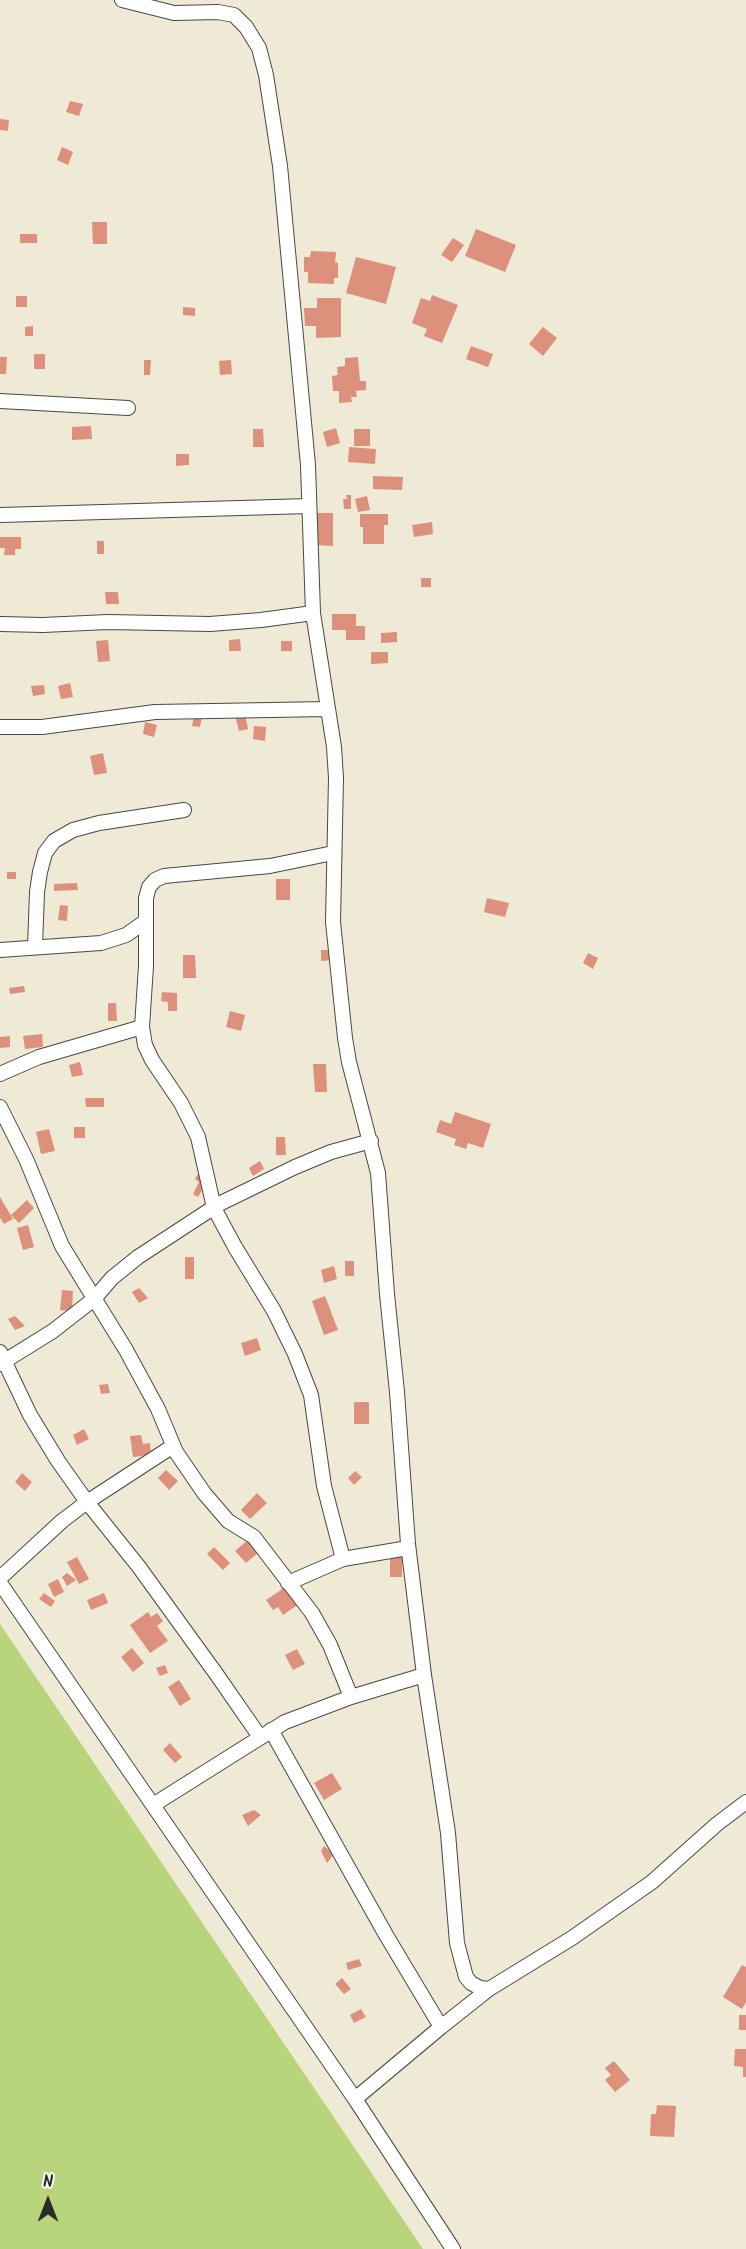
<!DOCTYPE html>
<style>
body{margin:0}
#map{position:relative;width:746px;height:2249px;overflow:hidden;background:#eeead5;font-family:Kalam,sans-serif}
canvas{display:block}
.north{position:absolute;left:18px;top:2171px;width:60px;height:60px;-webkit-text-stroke:4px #f6f6f2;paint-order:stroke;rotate:0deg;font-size:16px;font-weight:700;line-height:24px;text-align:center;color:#2b2b2b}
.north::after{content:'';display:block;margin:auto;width:21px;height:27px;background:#2b2b2b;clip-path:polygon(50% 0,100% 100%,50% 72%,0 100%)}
</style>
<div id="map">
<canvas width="746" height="2249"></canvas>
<div class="north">N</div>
</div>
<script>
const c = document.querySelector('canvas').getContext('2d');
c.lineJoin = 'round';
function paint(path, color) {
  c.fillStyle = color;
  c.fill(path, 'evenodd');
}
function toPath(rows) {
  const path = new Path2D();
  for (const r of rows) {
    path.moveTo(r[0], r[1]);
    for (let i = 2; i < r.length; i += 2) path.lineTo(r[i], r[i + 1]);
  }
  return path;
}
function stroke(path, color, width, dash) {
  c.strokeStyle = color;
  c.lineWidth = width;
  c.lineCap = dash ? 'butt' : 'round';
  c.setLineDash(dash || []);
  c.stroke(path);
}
const green = toPath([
 [0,1624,423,2249,0,2249]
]);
const building = toPath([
 [70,101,83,104,79,116,66,112],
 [0,119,9,120,8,131,0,130],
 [62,147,73,152,68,165,57,160],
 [92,222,107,222,107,244,93,244],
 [476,229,516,245,505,272,465,256],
 [20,234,37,234,37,243,20,243],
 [453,238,464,245,452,262,441,255],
 [311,251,336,252,335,262,338,263,338,278,334,278,334,284,308,283,308,272,304,272,304,257,310,257],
 [356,257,396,267,386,304,346,293],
 [432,295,458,305,442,343,424,336,427,329,412,323,421,298,430,301],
 [16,296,27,296,27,307,16,307],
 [317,298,341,298,341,337,316,338,316,326,305,326,304,308,317,308],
 [183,307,195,308,195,316,183,315],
 [33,326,33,336,25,336,25,327],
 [543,327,557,338,543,356,529,344],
 [471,346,493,354,488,367,466,359],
 [34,354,45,354,45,369,34,369],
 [0,357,7,357,6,374,0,374],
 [358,357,360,381,366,381,366,390,356,391,357,397,351,397,352,402,339,403,339,391,333,391,332,376,338,375,337,367,345,366,345,358],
 [144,360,151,360,150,375,144,375],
 [231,360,232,374,220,375,219,361],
 [91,426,92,439,72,440,72,427],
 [336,428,340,443,327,447,323,432],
 [253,429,263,429,264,447,253,447],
 [354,429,370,429,370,446,354,446],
 [349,447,376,449,375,464,348,462],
 [176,454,189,454,189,465,176,466],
 [373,476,403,477,402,490,373,489],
 [346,495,351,495,351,509,344,509,343,499,347,499],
 [367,496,370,510,358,512,355,499],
 [315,513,333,513,333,546,315,545],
 [360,514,388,514,388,525,384,525,384,544,363,544,363,527,360,527],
 [432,522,433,534,414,537,412,525],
 [0,537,21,537,21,549,15,549,15,555,4,555,5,548,0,548],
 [97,541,104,541,104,554,97,554],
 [421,578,431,578,431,587,421,587],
 [105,592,118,592,119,604,106,604],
 [332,614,356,614,356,626,365,626,365,640,346,640,346,630,332,630],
 [397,632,397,642,381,643,381,633],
 [240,639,241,651,229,651,229,640],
 [108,640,110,661,98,662,96,641],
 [281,641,292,641,292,651,281,651],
 [371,652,388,652,388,663,371,664],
 [70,683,73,697,61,699,58,686],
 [44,685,45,694,33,696,31,686],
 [245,714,248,729,239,731,235,715],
 [194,715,202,717,200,727,192,726],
 [145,722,157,725,154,737,143,734],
 [254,726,266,727,265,741,253,739],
 [103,753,107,773,94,775,90,756],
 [7,872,16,872,16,879,7,879],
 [276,879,290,879,290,900,276,900],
 [77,883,78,890,54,891,54,884],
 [487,898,509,903,505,917,484,912],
 [60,905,68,906,67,921,58,920],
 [321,950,333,950,334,960,321,961],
 [588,953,598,958,593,969,583,963],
 [183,955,195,955,196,978,183,978],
 [24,986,25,992,10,994,9,988],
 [162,992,177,993,177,1011,168,1011,168,1002,161,1001],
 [108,1003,116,1003,117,1021,108,1021],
 [230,1011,245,1015,241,1031,226,1027],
 [42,1034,43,1047,25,1049,23,1036],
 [10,1036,10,1047,0,1048,0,1037],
 [80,1062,83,1075,72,1077,69,1065],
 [313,1064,326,1064,327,1092,315,1092],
 [85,1098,104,1098,104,1107,86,1107],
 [455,1112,491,1124,483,1148,468,1143,466,1149,454,1145,456,1139,436,1132,440,1120,451,1124],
 [74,1127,85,1127,85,1138,74,1138],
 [49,1129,55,1151,41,1154,36,1132],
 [276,1137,285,1137,286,1155,276,1155],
 [260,1161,264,1169,253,1176,249,1168],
 [198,1174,208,1180,198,1197,193,1194,199,1182,195,1179],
 [0,1197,13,1219,4,1224,0,1218],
 [27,1200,34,1208,19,1223,11,1215],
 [28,1225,34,1247,23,1250,17,1228],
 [185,1257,194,1257,194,1279,185,1279],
 [345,1261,354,1261,354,1276,345,1276],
 [334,1266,337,1279,324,1283,321,1270],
 [139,1288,148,1298,139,1303,132,1292],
 [62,1290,73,1291,72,1311,60,1310],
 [325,1296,338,1330,324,1335,312,1301],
 [15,1316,25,1326,15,1330,8,1319],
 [257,1338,261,1350,245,1356,241,1343],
 [108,1384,110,1393,101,1394,99,1385],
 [354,1402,369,1402,369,1424,354,1424],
 [84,1429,89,1439,77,1445,73,1435],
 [141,1435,143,1444,150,1443,151,1455,133,1457,130,1436],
 [166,1470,178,1481,169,1490,158,1478],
 [355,1471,362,1477,354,1485,348,1478],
 [22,1473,32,1482,25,1491,15,1482],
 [257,1493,267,1503,250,1519,241,1510],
 [249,1539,259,1552,246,1563,235,1551],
 [214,1547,230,1563,223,1570,207,1554],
 [77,1557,89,1579,79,1584,67,1562],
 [390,1557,402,1557,402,1577,390,1577],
 [67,1573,76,1580,67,1586,62,1577],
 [58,1579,64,1592,54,1597,48,1584],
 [287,1586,299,1604,283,1615,278,1607,273,1610,266,1600],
 [44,1593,55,1601,51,1607,39,1599],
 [104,1593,108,1603,91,1610,87,1600],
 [148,1612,151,1617,157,1613,163,1621,157,1626,168,1641,150,1653,130,1625],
 [132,1648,144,1663,133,1672,121,1657],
 [297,1649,305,1664,293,1670,285,1655],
 [165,1665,168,1673,160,1676,156,1668],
 [179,1680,191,1699,180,1706,168,1687],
 [170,1743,182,1757,175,1763,163,1750],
 [332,1773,342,1789,324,1800,314,1783],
 [254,1810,261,1815,248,1826,242,1815],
 [324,1846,334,1854,327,1863,321,1851],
 [359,1959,362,1966,348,1970,346,1963],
 [742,1965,746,1967,746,2002,742,2009,723,1997],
 [342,1978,351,1989,344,1994,335,1984],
 [361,2009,366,2017,354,2023,350,2015],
 [739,2015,746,2015,746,2030,739,2030],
 [735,2049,746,2049,746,2077,743,2077,743,2067,734,2066],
 [614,2061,630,2080,615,2092,605,2080,611,2075,605,2068],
 [657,2105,676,2106,674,2137,650,2136,651,2114,656,2114]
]);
const street = toPath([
 [122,0,174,13,218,12,234,15,246,27,259,48,266,75,280,166,308,465,313,613,334,747,336,778,333,922,345,1038,349,1062,378,1173,387,1294,397,1392,408,1544,424,1675,448,1833,457,1943,466,1977,471,1983,480,1988,489,1989],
 [0,401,128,408],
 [0,515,309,506],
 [0,624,43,625,108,622,210,624,261,620,313,613],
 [0,727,42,727,155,712,328,709],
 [333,853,270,866,164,876,155,880,149,887,146,898,146,966,142,1027,145,1045,152,1060,181,1103,198,1137,214,1208,235,1247,274,1311,295,1354,311,1395,324,1486,343,1559],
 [35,947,37,892,40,872,45,853,54,841,73,830,99,823,184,810],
 [0,950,101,943,126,935,146,921],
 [0,1074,39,1057,142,1027],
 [0,1107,26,1159,62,1246,126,1350,158,1409,176,1452,204,1493,228,1521,254,1537,312,1613,330,1645,351,1697],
 [0,1352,30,1415,58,1461,87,1502,139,1567,217,1675,260,1737],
 [0,1364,53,1331,94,1299,112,1278,138,1257,219,1204,295,1167,331,1152,371,1141],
 [0,1578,62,1521,87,1502,173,1446],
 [0,1583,355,2099,453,2249],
 [288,1583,343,1559,408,1548],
 [271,1730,386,1935,441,2027],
 [153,1805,285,1722,351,1697,424,1675],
 [355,2099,441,2027,489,1989,572,1938,652,1882,717,1824,746,1802]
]);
paint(green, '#b9d57b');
paint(building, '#dd907b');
stroke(street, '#484844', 16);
stroke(street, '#fff', 14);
</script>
